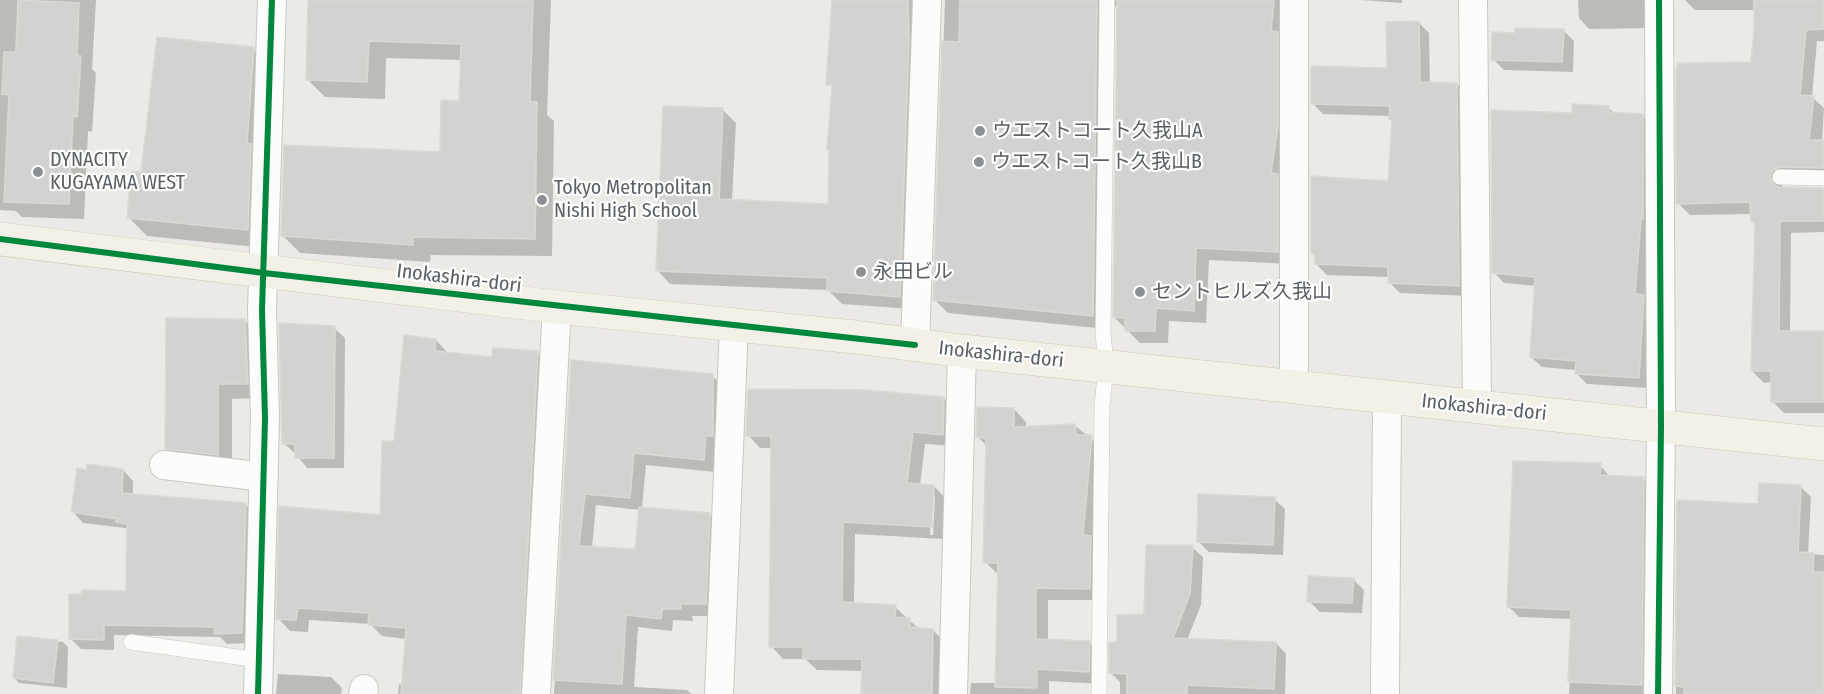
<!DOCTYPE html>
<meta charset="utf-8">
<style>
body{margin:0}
canvas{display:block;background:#ebeae6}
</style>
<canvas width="1824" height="694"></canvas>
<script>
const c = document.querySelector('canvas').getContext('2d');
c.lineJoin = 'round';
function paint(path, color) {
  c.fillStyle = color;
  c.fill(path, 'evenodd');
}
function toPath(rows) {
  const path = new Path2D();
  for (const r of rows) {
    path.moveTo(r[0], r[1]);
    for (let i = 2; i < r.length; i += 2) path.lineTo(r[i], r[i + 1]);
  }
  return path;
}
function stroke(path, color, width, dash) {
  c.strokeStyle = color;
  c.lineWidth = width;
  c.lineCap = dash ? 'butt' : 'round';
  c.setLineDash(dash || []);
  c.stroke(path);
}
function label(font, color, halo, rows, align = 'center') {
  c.font = font + ' "Fira Sans Condensed","Noto Sans JP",sans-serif';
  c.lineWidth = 4.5;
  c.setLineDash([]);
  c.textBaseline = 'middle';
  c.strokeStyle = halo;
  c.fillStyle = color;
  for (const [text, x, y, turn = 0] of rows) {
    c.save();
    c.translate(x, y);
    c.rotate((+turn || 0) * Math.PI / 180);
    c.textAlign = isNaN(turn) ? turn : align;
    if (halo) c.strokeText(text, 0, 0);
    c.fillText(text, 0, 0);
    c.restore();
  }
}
const shadow = toPath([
 [0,0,96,0,92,69,96,73,92,132,88,131,84,219,22,217,16,211,0,210],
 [310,0,551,0,547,115,554,121,552,256,431,255,430,262,300,253,282,235,441,153,460,102,462,60,386,58,385,99,325,97,307,79],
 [844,0,931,0,913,309,842,304,828,290,670,284,657,270,722,109,736,123,732,201,830,205],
 [945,0,1287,0,1290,264,1209,260,1206,323,1169,321,1168,343,1140,343,1114,317,1118,4,1110,14,1106,329,948,313,935,300],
 [1361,0,1402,0,1402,3],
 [1578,0,1655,0,1653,28,1589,29,1579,18],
 [1685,0,1824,0,1824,41,1817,41,1812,97,1824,108,1822,142,1824,142,1824,179,1783,183,1782,188,1824,191,1824,232,1791,233,1790,332,1824,333,1824,413,1784,413,1772,401,1772,382,1764,383,1752,371,1756,225,1752,221,1752,214,1690,215,1678,203,1752,64,1755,10,1695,10],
 [1419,23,1429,33,1430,84,1457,84,1467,95,1469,296,1400,293,1389,282,1389,277,1327,275,1316,264,1317,258,1312,253,1389,183,1394,122,1391,116,1323,114,1312,103,1389,69],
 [1563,30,1574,41,1573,72,1504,70,1493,59,1517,34],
 [253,49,272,68,266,248,147,236,128,217,142,174],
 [1608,107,1615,114,1642,115,1653,126,1651,229,1646,299,1654,307,1649,388,1587,384,1576,373,1576,370,1542,367,1531,357,1536,286,1504,283,1494,272,1573,115],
 [244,320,260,335,262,398,232,399,232,469,182,463,167,448],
 [334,328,345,338,344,468,307,468,296,454,283,443],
 [436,340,448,353,494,358,537,353,550,365,532,694,398,694,399,684,403,685,406,639,382,636,370,624,309,620,308,632,290,631,278,618,381,516,395,443],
 [572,361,712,376,725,388,715,472,646,465,642,508,709,515,722,527,717,616,692,616,693,621,673,620,672,631,638,627,634,687,687,690,691,694,554,694],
 [596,505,640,510,636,551,592,548],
 [944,398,956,411,955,446,925,444,920,486,934,486,946,499,944,539,855,534,854,604,895,607,919,629,933,630,945,643,948,694,862,694,863,671,817,670,805,659,783,659,771,646,773,448,760,448,748,435],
 [932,496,935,496,933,535,930,535],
 [1014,409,1026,422,1026,428,1074,425,1104,449,1102,600,1048,600,1048,641,1089,643,1102,655,1101,684,1049,681,1049,694,970,694,971,683,997,683,999,575,985,562,988,447,978,437],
 [1600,465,1610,477,1643,479,1653,489,1651,694,1569,694,1572,619,1519,617,1509,607],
 [123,470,133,481,133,495,246,505,256,516,252,643,227,644,220,637,114,635,114,650,81,649,70,638,128,592,129,532,125,528,83,523,73,512,87,471],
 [1801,487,1811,497,1808,554,1824,555,1824,694,1676,694,1678,501,1759,505],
 [1274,499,1285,509,1283,555,1209,552,1198,541],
 [1192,547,1203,557,1201,605,1187,640,1276,643,1286,654,1285,694,1120,694,1120,682,1110,672,1119,644,1145,616],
 [1353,579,1364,590,1362,613,1320,612,1309,601],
 [18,638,63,642,68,647,67,688,19,683,14,678],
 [278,674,331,677,342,688,341,694,276,694]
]);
const building = toPath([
 [18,0,79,3,77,56,81,56,77,117,73,116,69,204,4,202,9,95,2,94,4,52,16,52,18,0],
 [308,0,533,0,530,102,537,102,535,239,413,237,413,245,281,236,284,145,440,152,441,100,459,101,461,44,369,41,367,82,306,80,308,0],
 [832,0,908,0,909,40,900,297,827,291,827,278,656,271,663,106,723,108,719,199,828,204,829,150,827,150,832,85,826,85,832,0],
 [960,0,1097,0,1093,316,933,300,942,41,959,42,960,0],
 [1117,0,1274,0,1271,31,1278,32,1278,126,1271,173,1278,174,1278,252,1196,248,1194,311,1156,308,1155,331,1125,331,1125,318,1113,317,1117,0],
 [1754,0,1824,0,1824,29,1806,30,1800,95,1814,96,1809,140,1824,140,1824,168,1780,167,1772,171,1770,177,1774,185,1779,187,1823,188,1824,221,1780,221,1779,331,1824,331,1824,402,1771,402,1771,371,1751,371,1755,222,1751,222,1750,202,1676,204,1676,71,1678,63,1751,62,1754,31,1754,0],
 [1419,21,1420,82,1457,83,1459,286,1388,283,1388,267,1315,264,1315,254,1311,254,1311,176,1388,181,1392,120,1389,120,1390,106,1311,104,1311,66,1387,68,1386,22,1419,21],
 [1515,28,1564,29,1562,62,1491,60,1492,32,1515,33,1515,28],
 [157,37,254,47,247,143,251,144,248,230,127,218,131,172,141,172,157,37],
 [1572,104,1609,106,1609,112,1643,114,1643,219,1641,219,1635,294,1644,295,1639,378,1575,374,1576,361,1530,357,1535,277,1492,273,1491,110,1572,113,1572,104],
 [166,318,245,319,248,384,218,384,218,455,165,449,166,318],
 [279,323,335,326,334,458,295,458,295,444,282,444,279,323],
 [404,335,436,339,435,351,492,357,493,348,538,351,520,694,401,694,406,628,368,625,369,613,298,608,296,620,276,619,279,506,380,515,382,441,394,441,404,335],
 [571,360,713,374,713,436,706,436,704,460,634,453,630,498,585,494,579,546,635,549,639,507,710,513,706,604,681,604,681,609,662,609,661,619,626,615,622,684,553,680,571,360],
 [748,389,866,390,944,397,943,435,913,432,907,483,934,485,932,527,843,522,842,602,896,605,895,617,910,618,910,627,933,629,932,694,861,694,862,659,803,659,803,647,769,647,771,436,746,436,748,389],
 [977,407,1014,408,1014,427,1075,424,1076,435,1092,435,1083,535,1091,536,1090,589,1036,588,1036,639,1090,641,1089,672,1037,669,1037,688,995,687,998,563,983,563,986,438,976,437,977,407],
 [1513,461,1601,463,1600,475,1644,477,1642,685,1568,682,1571,610,1507,607,1513,461],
 [87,464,123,469,122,493,246,503,242,633,214,634,215,627,104,625,104,640,69,639,69,594,81,594,82,590,126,591,127,524,116,522,117,519,71,512,77,468,86,470,87,464],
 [1759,483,1801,485,1798,552,1814,553,1813,572,1824,572,1824,694,1684,694,1684,687,1675,686,1677,500,1758,504,1759,483],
 [1198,494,1275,497,1273,545,1197,542,1198,494],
 [1146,545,1193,545,1190,594,1173,638,1276,642,1274,689,1187,685,1187,694,1127,694,1127,674,1109,673,1109,642,1117,642,1117,615,1144,614,1146,545],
 [1308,576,1354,578,1352,603,1307,602,1308,576],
 [17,636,58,640,53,683,13,678,17,636]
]);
const service = toPath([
 [1780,177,1824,178],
 [131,642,259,660],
 [1099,694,1102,406,1106,366,1103,332,1107,0]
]);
const minor = toPath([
 [1473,0,1477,408],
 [915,345,927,0],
 [1294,387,1294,0],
 [164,465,264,477],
 [258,694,265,418,262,310,272,0],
 [363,694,364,689],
 [536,694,557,307],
 [719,694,734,325],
 [953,694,962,351],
 [1385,694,1387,398],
 [1658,694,1661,426,1659,0]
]);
const primary = toPath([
 [0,239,557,307,855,337,962,351,1824,444]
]);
const cycleway = toPath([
 [0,239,264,273,915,345],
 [258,694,265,418,262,310,272,0],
 [1658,694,1661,426,1659,0]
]);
const markers = [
 [980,131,6,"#8d9092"],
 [979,162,6,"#8d9092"],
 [38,172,6,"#8d9092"],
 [542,200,6,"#8d9092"],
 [861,272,6,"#8d9092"],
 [1140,292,6,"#8d9092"]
];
const poiNames = [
 ["ウエストコート久我山A",992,131],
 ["DYNACITY",50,160],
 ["KUGAYAMA WEST",50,183],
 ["ウエストコート久我山B",991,162],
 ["Tokyo Metropolitan",554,188],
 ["Nishi High School",554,211],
 ["永田ビル",873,272],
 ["セントヒルズ久我山",1152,292]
];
const streetNames = [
 ["Inokashira-dori",459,279,7],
 ["Inokashira-dori",1001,355,6],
 ["Inokashira-dori",1484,408,6]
];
paint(shadow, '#0003');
paint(building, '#d3d2d0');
stroke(building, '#dad9d5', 1.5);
stroke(service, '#c7c7c6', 16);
stroke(minor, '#c7c7c6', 30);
stroke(primary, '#d4c8b3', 34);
stroke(service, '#fcfcfb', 15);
stroke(minor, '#fcfcfb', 28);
stroke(primary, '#f3f0e7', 33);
stroke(cycleway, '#00873e', 6);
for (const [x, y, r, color] of markers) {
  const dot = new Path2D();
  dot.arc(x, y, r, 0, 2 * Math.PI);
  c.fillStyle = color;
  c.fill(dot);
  stroke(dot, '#fff', 2);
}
label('20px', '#5b6064', '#fff', poiNames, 'left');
label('20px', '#5b6064', '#fff', streetNames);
</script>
